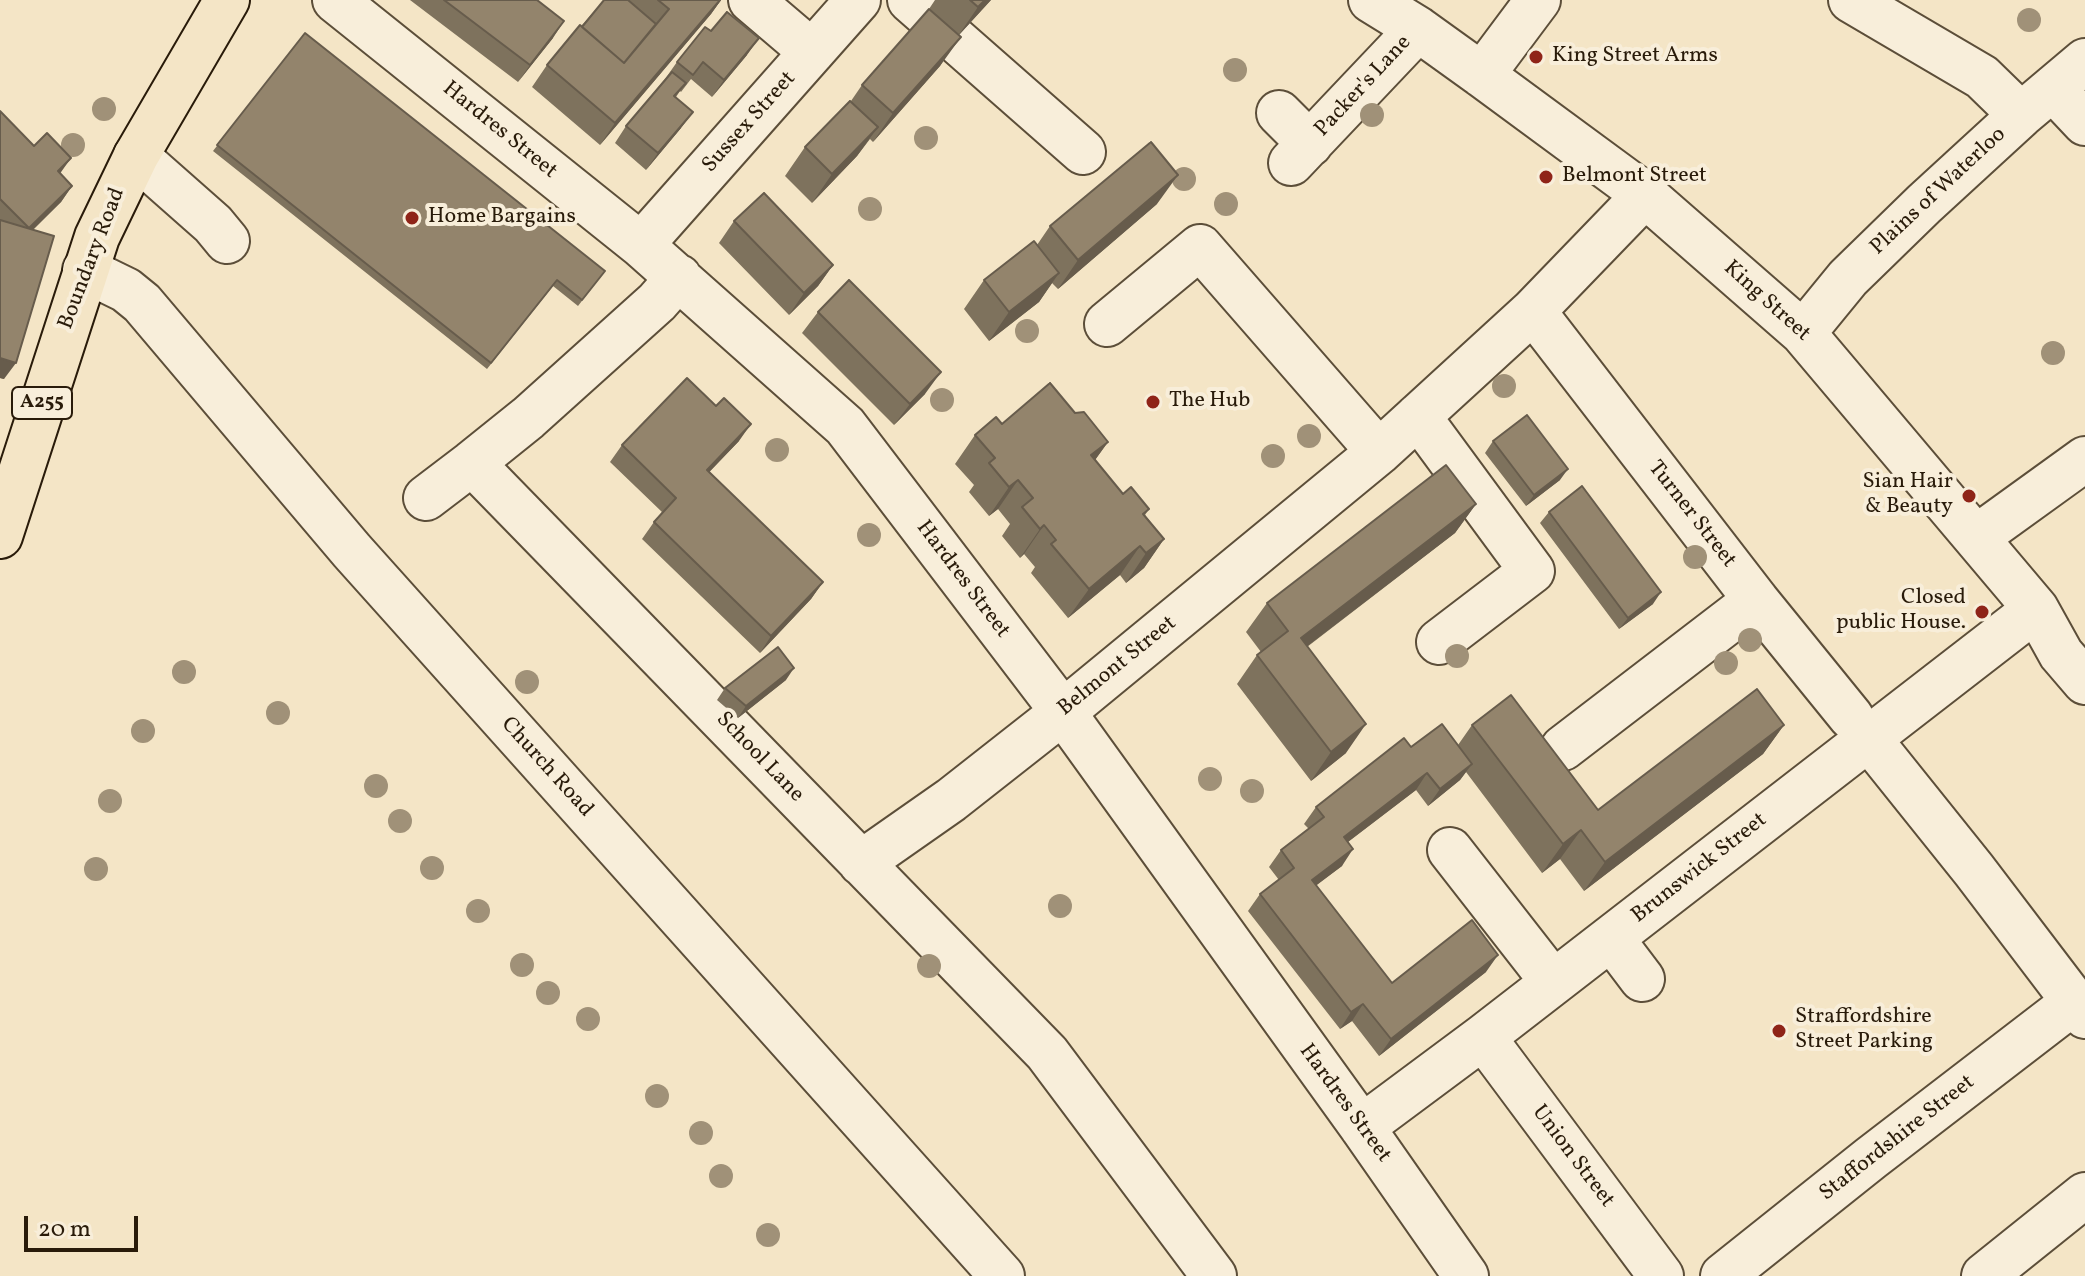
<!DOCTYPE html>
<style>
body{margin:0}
#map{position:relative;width:2085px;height:1276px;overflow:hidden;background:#f4e5c6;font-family:Vollkorn,serif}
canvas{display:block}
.scale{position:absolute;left:24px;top:1216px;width:114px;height:36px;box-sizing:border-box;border:4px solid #291b0a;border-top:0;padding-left:10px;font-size:24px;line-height:28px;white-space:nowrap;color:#291b0a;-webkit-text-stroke:6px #f8eeda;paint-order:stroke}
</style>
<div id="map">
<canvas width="2085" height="1276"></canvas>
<div class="scale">20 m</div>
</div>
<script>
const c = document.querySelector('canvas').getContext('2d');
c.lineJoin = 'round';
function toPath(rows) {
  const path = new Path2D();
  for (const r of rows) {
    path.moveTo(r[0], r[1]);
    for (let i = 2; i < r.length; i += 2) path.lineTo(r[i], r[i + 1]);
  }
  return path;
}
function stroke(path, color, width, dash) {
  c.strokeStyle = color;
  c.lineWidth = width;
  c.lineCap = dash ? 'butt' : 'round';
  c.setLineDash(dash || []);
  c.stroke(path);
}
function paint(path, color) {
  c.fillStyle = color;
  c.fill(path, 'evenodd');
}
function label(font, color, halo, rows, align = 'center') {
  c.font = font + ' Vollkorn,serif';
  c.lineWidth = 8;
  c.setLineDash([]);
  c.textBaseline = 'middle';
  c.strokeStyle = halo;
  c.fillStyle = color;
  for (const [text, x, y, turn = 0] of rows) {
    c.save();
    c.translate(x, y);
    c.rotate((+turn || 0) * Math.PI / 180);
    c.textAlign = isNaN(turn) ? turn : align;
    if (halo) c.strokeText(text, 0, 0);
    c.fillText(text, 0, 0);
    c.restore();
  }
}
const minor = toPath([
 [335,0,641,245,845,426,1063,712,1362,1127,1466,1276],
 [751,0,812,52],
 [910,0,1083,152],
 [1371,0,1418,29,1482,75,1645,195,1803,333,2036,609,2061,654,2085,682],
 [1851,0,1982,77,2021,115],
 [1482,75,1538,0],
 [2053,89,2085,123],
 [1279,113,1310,144],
 [136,156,213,224,227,241],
 [1291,163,1418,29],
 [641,245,858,0],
 [85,270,126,290,142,303,352,551,1002,1276],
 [679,277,657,302,528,418,472,463,1047,1053,1214,1276],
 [1533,311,1756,600,1851,717],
 [1107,324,1200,247,1379,452],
 [1803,333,1848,278,1924,204,2021,115,2085,61],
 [1418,416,1532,571,1439,642],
 [426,498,472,463],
 [1977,537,2085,459],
 [1869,739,1974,870,2085,1016],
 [1563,748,1756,600],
 [1450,850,1553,982],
 [861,863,951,800,1063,712,1379,452,1533,311,1645,195],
 [1611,938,1642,979],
 [1483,1037,1661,1276],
 [1362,1127,1483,1037,2036,609],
 [1723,1276,1871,1158,2074,1002],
 [1984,1276,2085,1195]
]);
const major = toPath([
 [0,536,97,237,136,156,227,0]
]);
const trees = [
 [2029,20],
 [1235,70],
 [104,109],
 [1372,115],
 [926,138],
 [73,145],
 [1184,179],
 [1226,204],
 [870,209],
 [1027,331],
 [2053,353],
 [1504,386],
 [942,400],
 [1309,436],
 [777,450],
 [1273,456],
 [869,535],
 [1695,557],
 [1750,640],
 [1457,656],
 [1726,663],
 [184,672],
 [527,682],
 [278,713],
 [143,731],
 [1210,779],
 [376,786],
 [1252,791],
 [110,801],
 [400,821],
 [432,868],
 [96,869],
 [1060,906],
 [478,911],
 [522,965],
 [929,966],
 [548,993],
 [588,1019],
 [657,1096],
 [701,1133],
 [721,1176],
 [768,1235]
];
const wall = toPath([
 [410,0,537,0,553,38,518,82],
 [604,0,721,0,711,14,600,145,532,87,547,65],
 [935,0,991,0,959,35,940,66,873,142,870,139,857,156,812,203,785,176,805,147,851,101,862,85,929,9],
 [305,33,605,271,578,306,553,286,487,369,213,151],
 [747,55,712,97,691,79,681,92,680,91,676,97,681,128,646,170,615,143,626,126,665,79,677,62],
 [0,111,72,186,61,202,33,230,4,379,0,378],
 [1157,204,1058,289,1052,283,1039,302,989,341,964,309,984,280,1037,245,1050,226],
 [734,221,833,265,818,286,789,315,719,243],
 [818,312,925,394,894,425,802,333],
 [1075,413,1108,442,1095,460,1123,494,1149,509,1145,515,1164,539,1144,568,1126,583,1120,575,1068,618,1031,573,1035,567,1024,554,1020,558,1002,536,1010,524,998,509,989,516,969,492,974,485,955,464,975,435,1002,424],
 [739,441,709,472,823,582,811,599,760,653,642,539,654,522,662,512,610,462,622,445],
 [1493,441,1560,480,1526,506,1485,453],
 [1476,504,1455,533,1307,647,1346,753,1311,781,1237,684,1257,655,1261,652,1246,632,1267,603],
 [1549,512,1653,604,1619,629,1540,523],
 [786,680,738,718,717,700,725,688],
 [1472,725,1598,810,1784,725,1763,754,1584,891,1560,859,1542,873,1466,772,1460,780,1428,806,1416,790,1348,842,1342,866,1316,885,1392,983,1486,972,1379,1056,1352,1021,1340,1029,1248,911,1260,894,1279,880,1269,867,1281,850,1309,829,1304,824,1316,807,1411,747,1458,745]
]);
const shadedWall = toPath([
 [720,0,721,0,711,14,600,145,615,123],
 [985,0,991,0,958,36,978,7],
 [564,21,553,38,518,82,530,65],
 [961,37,940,66,873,142,893,113],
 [759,38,747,55,712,97,724,80],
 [693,112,681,128,646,170,658,153],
 [878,127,857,156,812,203,832,174],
 [71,158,59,175,58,171],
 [1178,175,1157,204,1058,289,1078,260],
 [72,186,61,202,17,245,29,228],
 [833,265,818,286,789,315,804,293],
 [1059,273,1039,302,989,341,1009,312],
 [0,358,16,363,4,379,0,378],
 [941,372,925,394,894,425,910,404],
 [751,424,739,441,695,487,707,470],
 [1108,442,1087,471,1091,455],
 [1568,469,1560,480,1526,506,1534,495],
 [1018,480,998,509,989,516,1009,487],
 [1476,504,1455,533,1280,667,1301,638],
 [1044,525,1024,554,1020,558,1040,529],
 [1164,539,1144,568,1126,583,1146,553],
 [1140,546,1120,575,1068,618,1089,589],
 [823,582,811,599,760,653,771,636],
 [1661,592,1653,604,1619,629,1628,618],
 [794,668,786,680,738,718,746,706],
 [1366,724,1346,753,1311,781,1331,752],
 [1784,725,1763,754,1584,891,1605,862],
 [1472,764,1460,780,1428,806,1440,789],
 [1427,773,1416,790,1332,854,1344,837],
 [1581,830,1560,859,1542,873,1563,844],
 [1353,849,1342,866,1301,897,1312,880],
 [1498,955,1486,972,1379,1056,1391,1039],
 [1363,1004,1352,1021,1340,1029,1351,1012]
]);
const building = toPath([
 [444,0,537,0,564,21,530,65,444,0],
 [604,0,628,0,656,24,624,63,582,27,604,0],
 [658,0,720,0,615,123,547,65,580,25,624,63,669,9,658,0],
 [970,0,985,0,978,7,970,0],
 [929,9,961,37,893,113,862,85,929,9],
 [727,12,759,38,724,80,703,62,693,75,677,62,705,27,711,31,727,12],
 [305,33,605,271,582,300,557,280,491,363,217,145,305,33],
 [672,72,686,83,674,96,693,112,658,153,626,126,672,72],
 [850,101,878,127,832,174,805,147,850,101],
 [0,111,34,146,47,133,71,158,58,171,72,186,29,228,0,199,0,111],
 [1151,142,1178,175,1078,260,1050,226,1151,142],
 [764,193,833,265,804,293,734,221,764,193],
 [0,220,54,236,16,363,0,358,0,220],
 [1034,241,1059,273,1009,312,984,280,1034,241],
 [849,280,941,372,910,404,818,312,849,280],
 [687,378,716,406,724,398,751,424,707,470,823,582,771,636,654,522,676,498,622,445,687,378],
 [1050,383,1075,413,1084,412,1108,442,1091,455,1123,494,1131,487,1149,509,1143,514,1164,539,1146,553,1140,546,1089,589,1051,544,1056,540,1044,525,1040,529,1022,507,1033,498,1018,480,1009,487,989,463,995,458,975,435,996,417,1002,424,1050,383],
 [1527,415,1568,469,1534,495,1493,441,1527,415],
 [1446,465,1476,504,1301,638,1366,724,1331,752,1257,655,1288,631,1267,603,1446,465],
 [1582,486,1661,592,1628,618,1549,512,1582,486],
 [778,647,794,668,746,706,725,688,778,647],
 [1757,689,1784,725,1605,862,1581,830,1563,844,1472,725,1511,695,1598,810,1757,689],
 [1442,724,1472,764,1440,789,1427,773,1344,837,1353,849,1312,880,1392,983,1472,920,1498,955,1391,1039,1363,1004,1351,1012,1260,894,1294,868,1281,850,1324,817,1316,807,1404,738,1411,747,1442,724]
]);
const markers = [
 [1536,57,8,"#8f2418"],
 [1546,177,8,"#8f2418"],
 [412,218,8,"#8f2418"],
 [1153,402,8,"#8f2418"],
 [1969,496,8,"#8f2418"],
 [1982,612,8,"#8f2418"],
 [1779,1031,8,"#8f2418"]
];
const shields = [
 [42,403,60]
];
const shieldNames = [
 ["A255",42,403]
];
const poiNames = [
 ["King Street Arms",1552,57],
 ["Belmont Street",1562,177],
 ["Home Bargains",428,218],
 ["The Hub",1169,402],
 ["Sian Hair",1953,483,"right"],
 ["& Beauty",1953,508,"right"],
 ["Closed",1966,599,"right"],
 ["public House.",1966,624,"right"],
 ["Straffordshire",1795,1018],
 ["Street Parking",1795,1043]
];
const streetNames = [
 ["Packer's Lane",1364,87,-47],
 ["Sussex Street",750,123,-48],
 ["Hardres Street",499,131,39],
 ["Plains of Waterloo",1939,192,-43],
 ["Boundary Road",93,259,-69],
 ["King Street",1766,302,42],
 ["Turner Street",1691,515,52],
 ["Hardres Street",962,580,53],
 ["Belmont Street",1118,667,-39],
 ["School Lane",759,758,46],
 ["Church Road",546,768,48],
 ["Brunswick Street",1700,869,-38],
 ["Hardres Street",1344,1104,54],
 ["Staffordshire Street",1898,1139,-38],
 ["Union Street",1572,1157,53]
];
stroke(minor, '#5c4e39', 48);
stroke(major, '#291b0a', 48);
stroke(minor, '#f8eeda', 44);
stroke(major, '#f4e5c6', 44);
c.fillStyle = '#a09178';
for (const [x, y] of trees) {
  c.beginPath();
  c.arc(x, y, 12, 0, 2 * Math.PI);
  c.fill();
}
paint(wall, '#7e725d');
paint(shadedWall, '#675c4c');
paint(building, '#93846c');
stroke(building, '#675c4c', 2);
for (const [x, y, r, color] of markers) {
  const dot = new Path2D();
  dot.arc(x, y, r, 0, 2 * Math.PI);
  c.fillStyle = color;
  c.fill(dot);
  stroke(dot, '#f8eeda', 3);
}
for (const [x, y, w] of shields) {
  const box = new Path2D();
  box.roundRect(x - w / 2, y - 16, w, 32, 6);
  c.fillStyle = '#f8eeda';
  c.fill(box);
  stroke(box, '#291b0a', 2);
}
label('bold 20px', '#291b0a', null, shieldNames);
label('22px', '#291b0a', '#f8eeda', poiNames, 'left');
label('22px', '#291b0a', '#f8eeda', streetNames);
</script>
